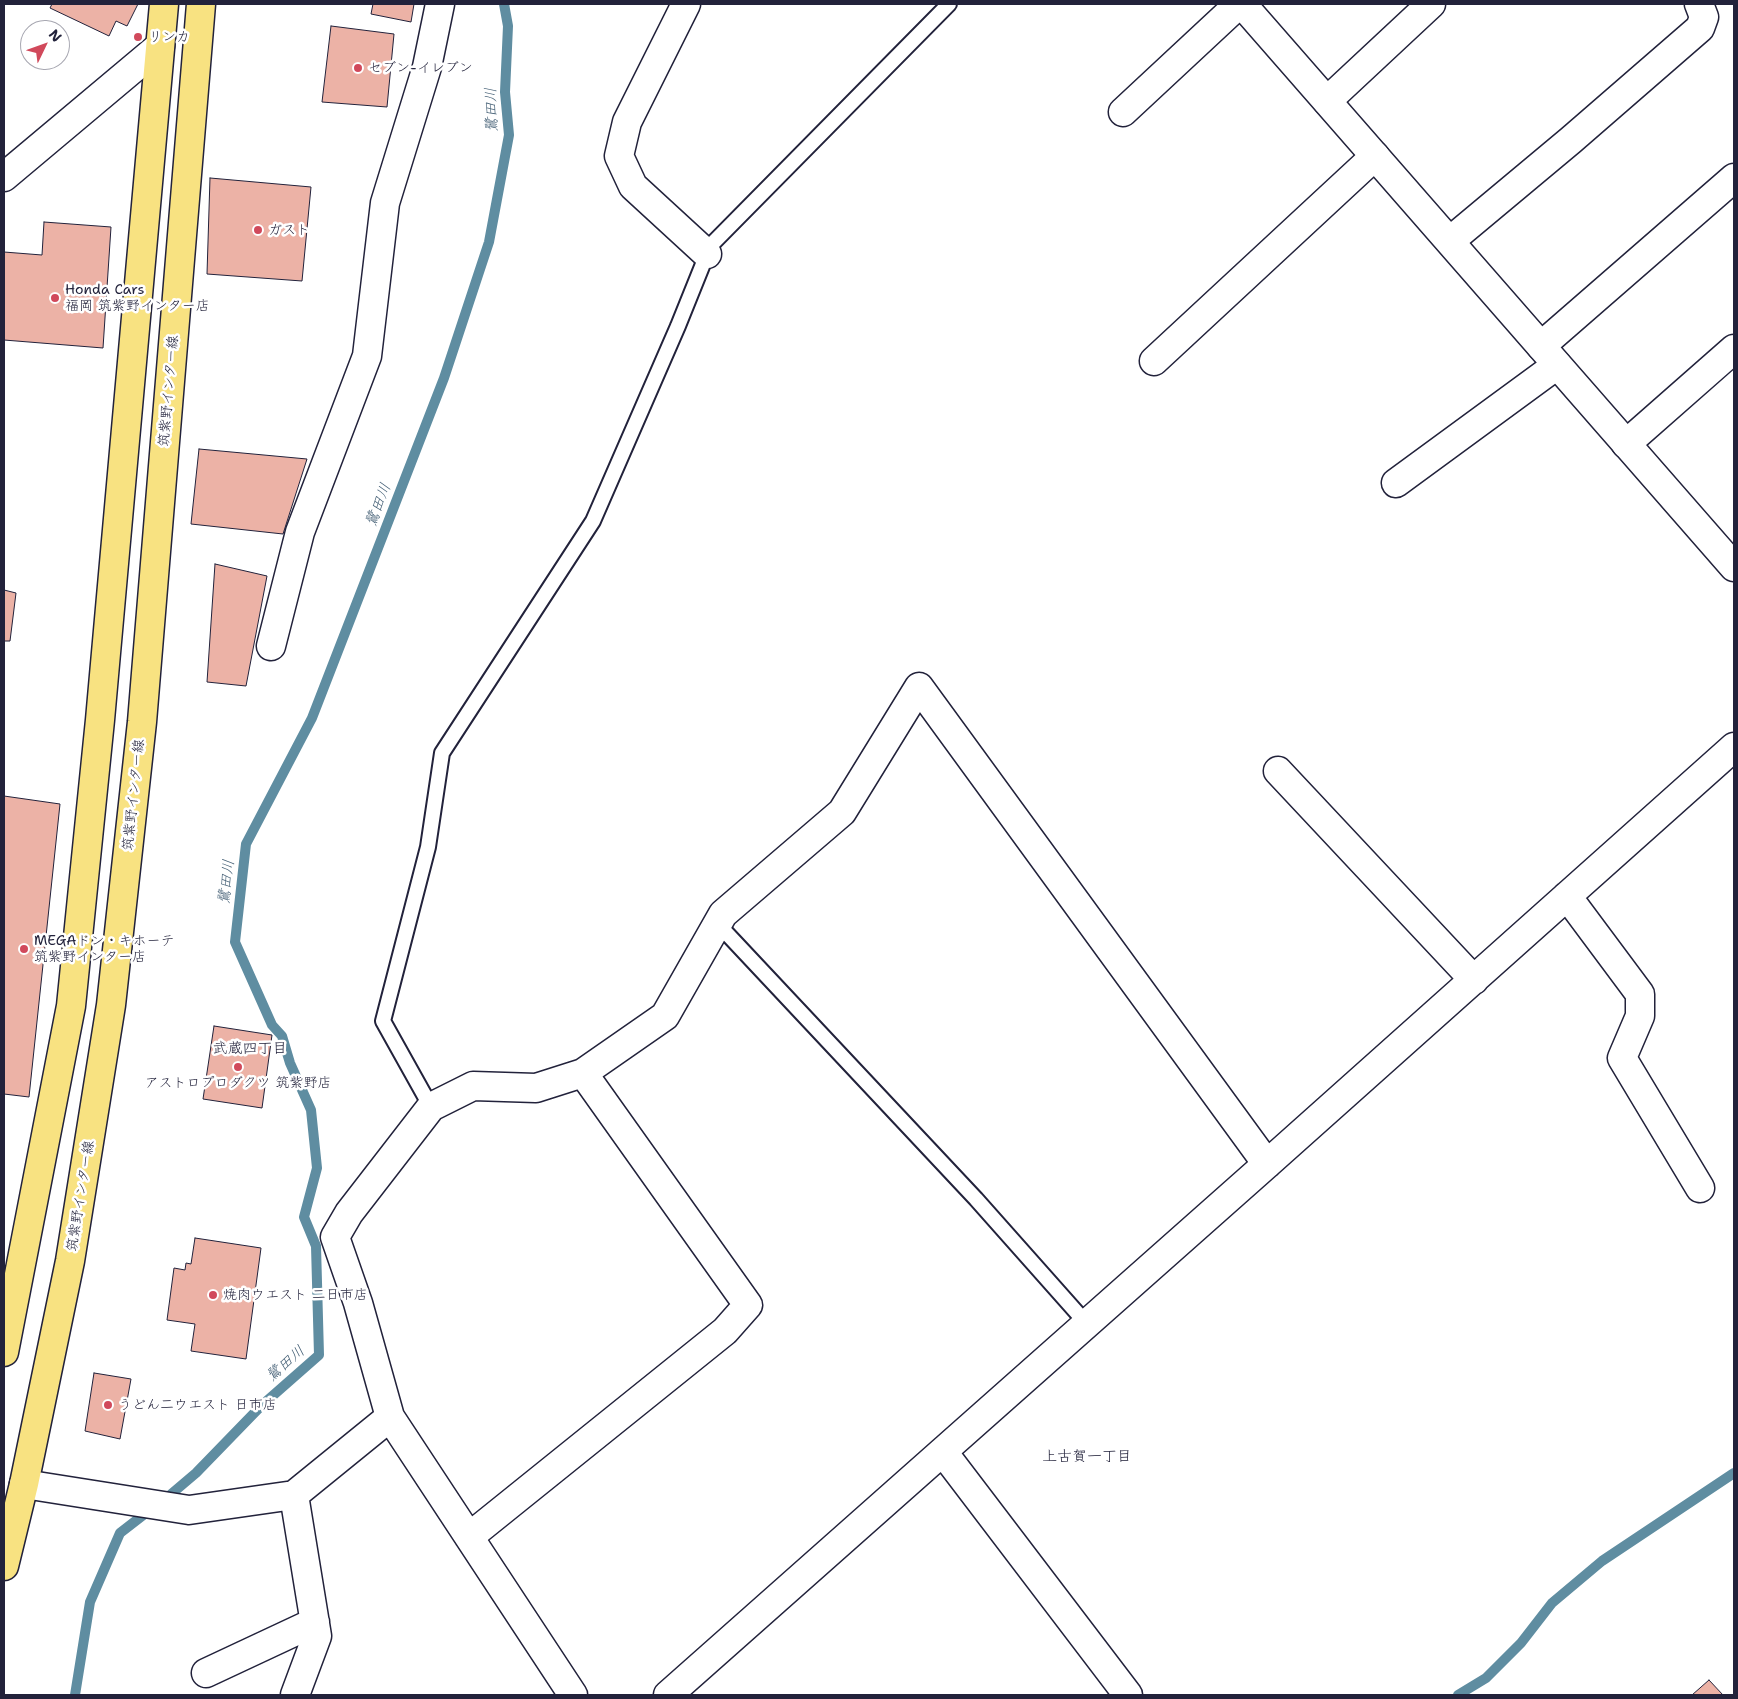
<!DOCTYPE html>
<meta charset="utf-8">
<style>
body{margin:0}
#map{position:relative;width:1738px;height:1699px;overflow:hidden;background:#fff;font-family:"Shantell Sans",sans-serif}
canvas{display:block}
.frame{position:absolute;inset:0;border:5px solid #22223b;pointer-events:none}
.north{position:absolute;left:20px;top:20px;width:50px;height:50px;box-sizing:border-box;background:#fff;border:1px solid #a7a7b1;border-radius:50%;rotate:48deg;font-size:14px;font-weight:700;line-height:20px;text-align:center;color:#22223b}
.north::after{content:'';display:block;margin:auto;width:18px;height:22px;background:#d1495b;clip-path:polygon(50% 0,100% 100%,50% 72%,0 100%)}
</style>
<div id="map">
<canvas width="1738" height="1699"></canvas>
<div class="frame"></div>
<div class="north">N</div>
</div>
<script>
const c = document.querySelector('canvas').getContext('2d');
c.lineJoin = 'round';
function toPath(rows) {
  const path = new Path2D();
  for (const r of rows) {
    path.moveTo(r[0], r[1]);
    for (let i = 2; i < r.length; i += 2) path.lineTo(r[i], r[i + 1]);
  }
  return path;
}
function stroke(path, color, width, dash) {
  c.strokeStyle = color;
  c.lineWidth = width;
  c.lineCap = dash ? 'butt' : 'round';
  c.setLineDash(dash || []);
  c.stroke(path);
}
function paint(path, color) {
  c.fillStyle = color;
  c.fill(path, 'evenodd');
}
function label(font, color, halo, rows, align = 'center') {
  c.font = font + ' "Shantell Sans","Klee One",sans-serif';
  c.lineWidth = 5;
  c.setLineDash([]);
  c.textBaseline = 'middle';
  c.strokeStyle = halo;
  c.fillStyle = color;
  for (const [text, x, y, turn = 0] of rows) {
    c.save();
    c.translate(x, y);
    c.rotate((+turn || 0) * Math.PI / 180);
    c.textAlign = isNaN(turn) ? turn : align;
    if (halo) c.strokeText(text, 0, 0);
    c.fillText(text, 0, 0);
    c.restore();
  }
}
const stream = toPath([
 [163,1501,196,1473,261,1406,319,1355,316,1246,304,1217,317,1168,311,1110,290,1063,282,1036,272,1025,235,942,246,844,312,718,444,378,489,242,509,135,505,92,508,26,504,4],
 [75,1695,90,1602,120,1533,151,1509],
 [1458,1695,1486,1678,1521,1643,1552,1603,1602,1561,1734,1473]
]);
const building = toPath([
 [52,4,138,4,127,26,116,21,109,36,50,8,52,4],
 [373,4,414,4,411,22,371,14,373,4],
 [331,26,394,34,387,107,322,102,331,26],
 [210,178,311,187,302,281,207,274,210,178],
 [44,222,111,227,103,348,4,340,4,252,42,255,44,222],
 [199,449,307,459,283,534,191,524,199,449],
 [215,564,267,576,246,686,207,682,215,564],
 [4,590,16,593,10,641,4,641,4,590],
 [4,796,60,804,29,1097,4,1094,4,796],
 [214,1026,272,1035,262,1108,203,1099,214,1026],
 [195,1238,261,1248,246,1359,191,1351,195,1324,167,1320,174,1268,185,1270,186,1263,191,1264,195,1238],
 [94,1373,131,1379,120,1439,85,1431,94,1373],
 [1709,1680,1723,1695,1692,1695,1709,1680]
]);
const lane = toPath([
 [717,923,976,1199,1087,1324],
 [431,1107,383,1021,428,847,442,753,593,521,678,326,707,254,713,243,949,4]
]);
const street = toPath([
 [686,4,627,122,619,156,633,186,707,254],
 [1327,101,1431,4],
 [1123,112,1239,4],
 [4,177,160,46],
 [1450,241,1571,140,1700,28,1704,17,1699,4],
 [1541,346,1734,178],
 [1154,361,1375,156],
 [1626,444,1734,349],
 [1396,483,1557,365],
 [271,646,300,532,367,356,385,203,427,67,440,4],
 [1278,771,1474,980],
 [1567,896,1640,994,1640,1016,1622,1058,1700,1188],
 [943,1452,1128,1695],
 [24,1484,189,1510,294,1495,390,1417],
 [294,1495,317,1636,295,1695],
 [469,1537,725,1331,748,1305,583,1073],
 [206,1673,315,1622],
 [573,1695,390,1417,358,1303,335,1237,349,1213,431,1107,473,1086,536,1088,583,1073,665,1016,723,914,842,812,919,687,1267,1164],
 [668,1695,1267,1164,1734,747]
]);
const secondary = toPath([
 [1242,4,1734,567]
]);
const primary = toPath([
 [4,1352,71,1006,100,720,164,4],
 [4,1566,24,1484,70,1261,111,1005,142,722,201,4]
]);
const markers = [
 [138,37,5,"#d1495b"],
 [358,68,5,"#d1495b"],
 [258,230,5,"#d1495b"],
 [55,298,5,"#d1495b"],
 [24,949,5,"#d1495b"],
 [238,1067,5,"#d1495b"],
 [213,1295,5,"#d1495b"],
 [108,1405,5,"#d1495b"]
];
const poiNames = [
 ["リンカ",148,37],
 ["セブン-イレブン",368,68],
 ["ガスト",268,230],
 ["Honda Cars",65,290],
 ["福岡 筑紫野インター店",65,306],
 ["MEGAドン・キホーテ",34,941],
 ["筑紫野インター店",34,957],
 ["アストロプロダクツ 筑紫野店",238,1083,"center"],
 ["焼肉ウエスト 二日市店",223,1295],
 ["うどん二ウエスト 日市店",118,1405]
];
const streetNames = [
 ["筑紫野インター線",169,391,-85],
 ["筑紫野インター線",134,795,-84],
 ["筑紫野インター線",81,1196,-81]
];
const waterNames = [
 ["鷺田川",492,110,-92],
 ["鷺田川",379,505,-69],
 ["鷺田川",227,882,-83],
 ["鷺田川",286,1364,-41]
];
const neighbourhoodNames = [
 ["武蔵四丁目",250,1049],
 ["上古賀一丁目",1087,1457]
];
stroke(stream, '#5f8da1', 10);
paint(building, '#ecb2a6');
stroke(building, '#22223b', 1);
stroke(lane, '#22223b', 18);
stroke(street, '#22223b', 31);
stroke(secondary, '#22223b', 31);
stroke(primary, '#22223b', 31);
stroke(lane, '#fff', 14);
stroke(street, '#fff', 28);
stroke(secondary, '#fff', 28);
stroke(primary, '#f8e281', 28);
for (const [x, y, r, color] of markers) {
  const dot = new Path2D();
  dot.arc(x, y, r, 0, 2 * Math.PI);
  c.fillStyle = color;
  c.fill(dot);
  stroke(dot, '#fff', 2);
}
label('14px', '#22223b', '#fff', poiNames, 'left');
label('14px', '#22223b', '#fff', streetNames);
label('italic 15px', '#456076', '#fff', waterNames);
label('15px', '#22223b', '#fff', neighbourhoodNames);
</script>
